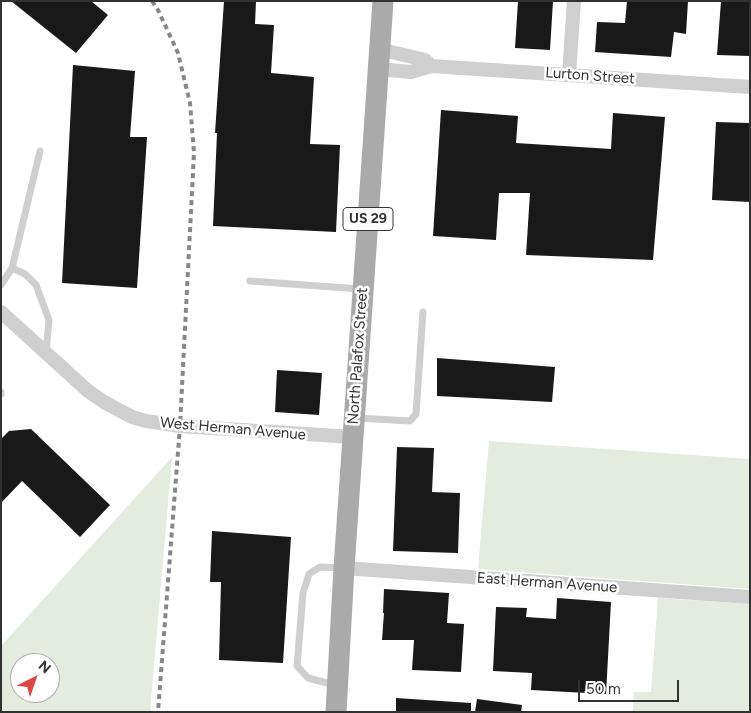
<!DOCTYPE html>
<style>
body{margin:0}
#map{position:relative;width:751px;height:713px;overflow:hidden;background:#fff;font-family:Figtree,sans-serif}
canvas{display:block}
.frame{position:absolute;inset:0;border:2px solid #323232;pointer-events:none}
.north{position:absolute;left:10px;top:653px;width:50px;height:50px;box-sizing:border-box;background:#fff;border:1px solid #adadad;border-radius:50%;rotate:41deg;font-size:14px;font-weight:700;line-height:20px;text-align:center;color:#323232}
.north::after{content:'';display:block;margin:auto;width:18px;height:22px;background:#db4742;clip-path:polygon(50% 0,100% 100%,50% 72%,0 100%)}
.scale{position:absolute;left:578px;top:680px;width:101px;height:22px;box-sizing:border-box;border:2px solid #323232;border-top:0;padding-left:6px;font-size:15px;line-height:18px;white-space:nowrap;color:#323232;-webkit-text-stroke:4px #fff;paint-order:stroke}
</style>
<div id="map">
<canvas width="751" height="713"></canvas>
<div class="frame"></div>
<div class="north">N</div>
<div class="scale">50 m</div>
</div>
<script>
const c = document.querySelector('canvas').getContext('2d');
c.lineJoin = 'round';
function paint(path, color) {
  c.fillStyle = color;
  c.fill(path, 'evenodd');
}
function toPath(rows) {
  const path = new Path2D();
  for (const r of rows) {
    path.moveTo(r[0], r[1]);
    for (let i = 2; i < r.length; i += 2) path.lineTo(r[i], r[i + 1]);
  }
  return path;
}
function stroke(path, color, width, dash) {
  c.strokeStyle = color;
  c.lineWidth = width;
  c.lineCap = dash ? 'butt' : 'round';
  c.setLineDash(dash || []);
  c.stroke(path);
}
function label(font, color, halo, rows, align = 'center') {
  c.font = font + ' Figtree,sans-serif';
  c.lineWidth = 5;
  c.setLineDash([]);
  c.textBaseline = 'middle';
  c.strokeStyle = halo;
  c.fillStyle = color;
  for (const [text, x, y, turn = 0] of rows) {
    c.save();
    c.translate(x, y);
    c.rotate((+turn || 0) * Math.PI / 180);
    c.textAlign = isNaN(turn) ? turn : align;
    if (halo) c.strokeText(text, 0, 0);
    c.fillText(text, 0, 0);
    c.restore();
  }
}
const green = toPath([
 [489,441,750,459,750,589,478,569],
 [172,457,150,712,1,712,1,646],
 [20,663,50,663,50,693,20,693],
 [658,598,750,604,750,712,633,712,634,692,651,692]
]);
const building = toPath([
 [11,1,91,1,108,15,76,53],
 [224,1,256,1,255,24,274,25,271,73,314,77,310,144,340,145,336,232,213,226,217,133,215,133],
 [518,1,553,1,550,50,515,48],
 [627,1,688,1,686,34,674,32,671,57,595,52,597,22,625,23],
 [721,1,750,1,750,56,717,55],
 [73,65,135,71,130,137,147,137,137,288,62,283],
 [441,110,518,116,516,143,611,149,613,113,665,117,653,260,526,255,530,193,499,193,496,240,433,236],
 [716,122,750,123,750,202,712,200],
 [437,358,555,367,552,402,437,396],
 [277,370,322,373,319,415,275,412],
 [31,429,110,505,80,537,22,481,1,503,1,439,9,431],
 [397,447,434,448,432,492,460,493,458,553,393,551],
 [212,531,291,537,283,663,219,660,221,582,210,582],
 [384,589,449,593,447,623,464,624,461,672,412,670,414,640,382,640,384,613,383,613],
 [557,598,611,602,606,694,531,690,532,673,493,671,496,607,527,608,526,617,556,619],
 [396,698,471,703,471,712,396,712],
 [477,699,522,705,521,712,475,712]
]);
const lane = toPath([
 [12,268,40,151],
 [250,281,360,289],
 [1,285,12,268,25,274,36,285,49,320,46,352],
 [1,392,1,394],
 [357,418,410,421,416,414,423,312],
 [336,682,327,683,308,678,297,666,303,593,309,574,320,567,341,568]
]);
const street = toPath([
 [379,49,425,60,431,66],
 [378,69,411,72,431,66,750,87],
 [569,75,574,1],
 [1,312,88,391,104,402,132,417,146,421,180,426,352,437],
 [344,568,750,597]
]);
const primary = toPath([
 [336,712,344,568,383,1]
]);
const rail = toPath([
 [152,1,158,10,178,53,190,103,194,153,180,426,158,712]
]);
const shields = [
 [368,219,50]
];
const shieldNames = [
 ["US 29",368,219]
];
const streetNames = [
 ["Lurton Street",590,76,4],
 ["North Palafox Street",358,356,-86],
 ["West Herman Avenue",233,429,5],
 ["East Herman Avenue",547,583,4]
];
paint(green, '#e4ebdf');
paint(building, '#191919');
stroke(lane, '#cfcfcf', 7);
stroke(street, '#cfcfcf', 14);
stroke(primary, '#aaa', 21);
stroke(rail, '#878787', 4, [5, 4]);
for (const [x, y, w] of shields) {
  const box = new Path2D();
  box.roundRect(x - w / 2, y - 11.5, w, 23, 4);
  c.fillStyle = '#fff';
  c.fill(box);
  stroke(box, '#323232', 1);
}
label('bold 14px', '#323232', null, shieldNames);
label('15px', '#323232', '#fff', streetNames);
</script>
